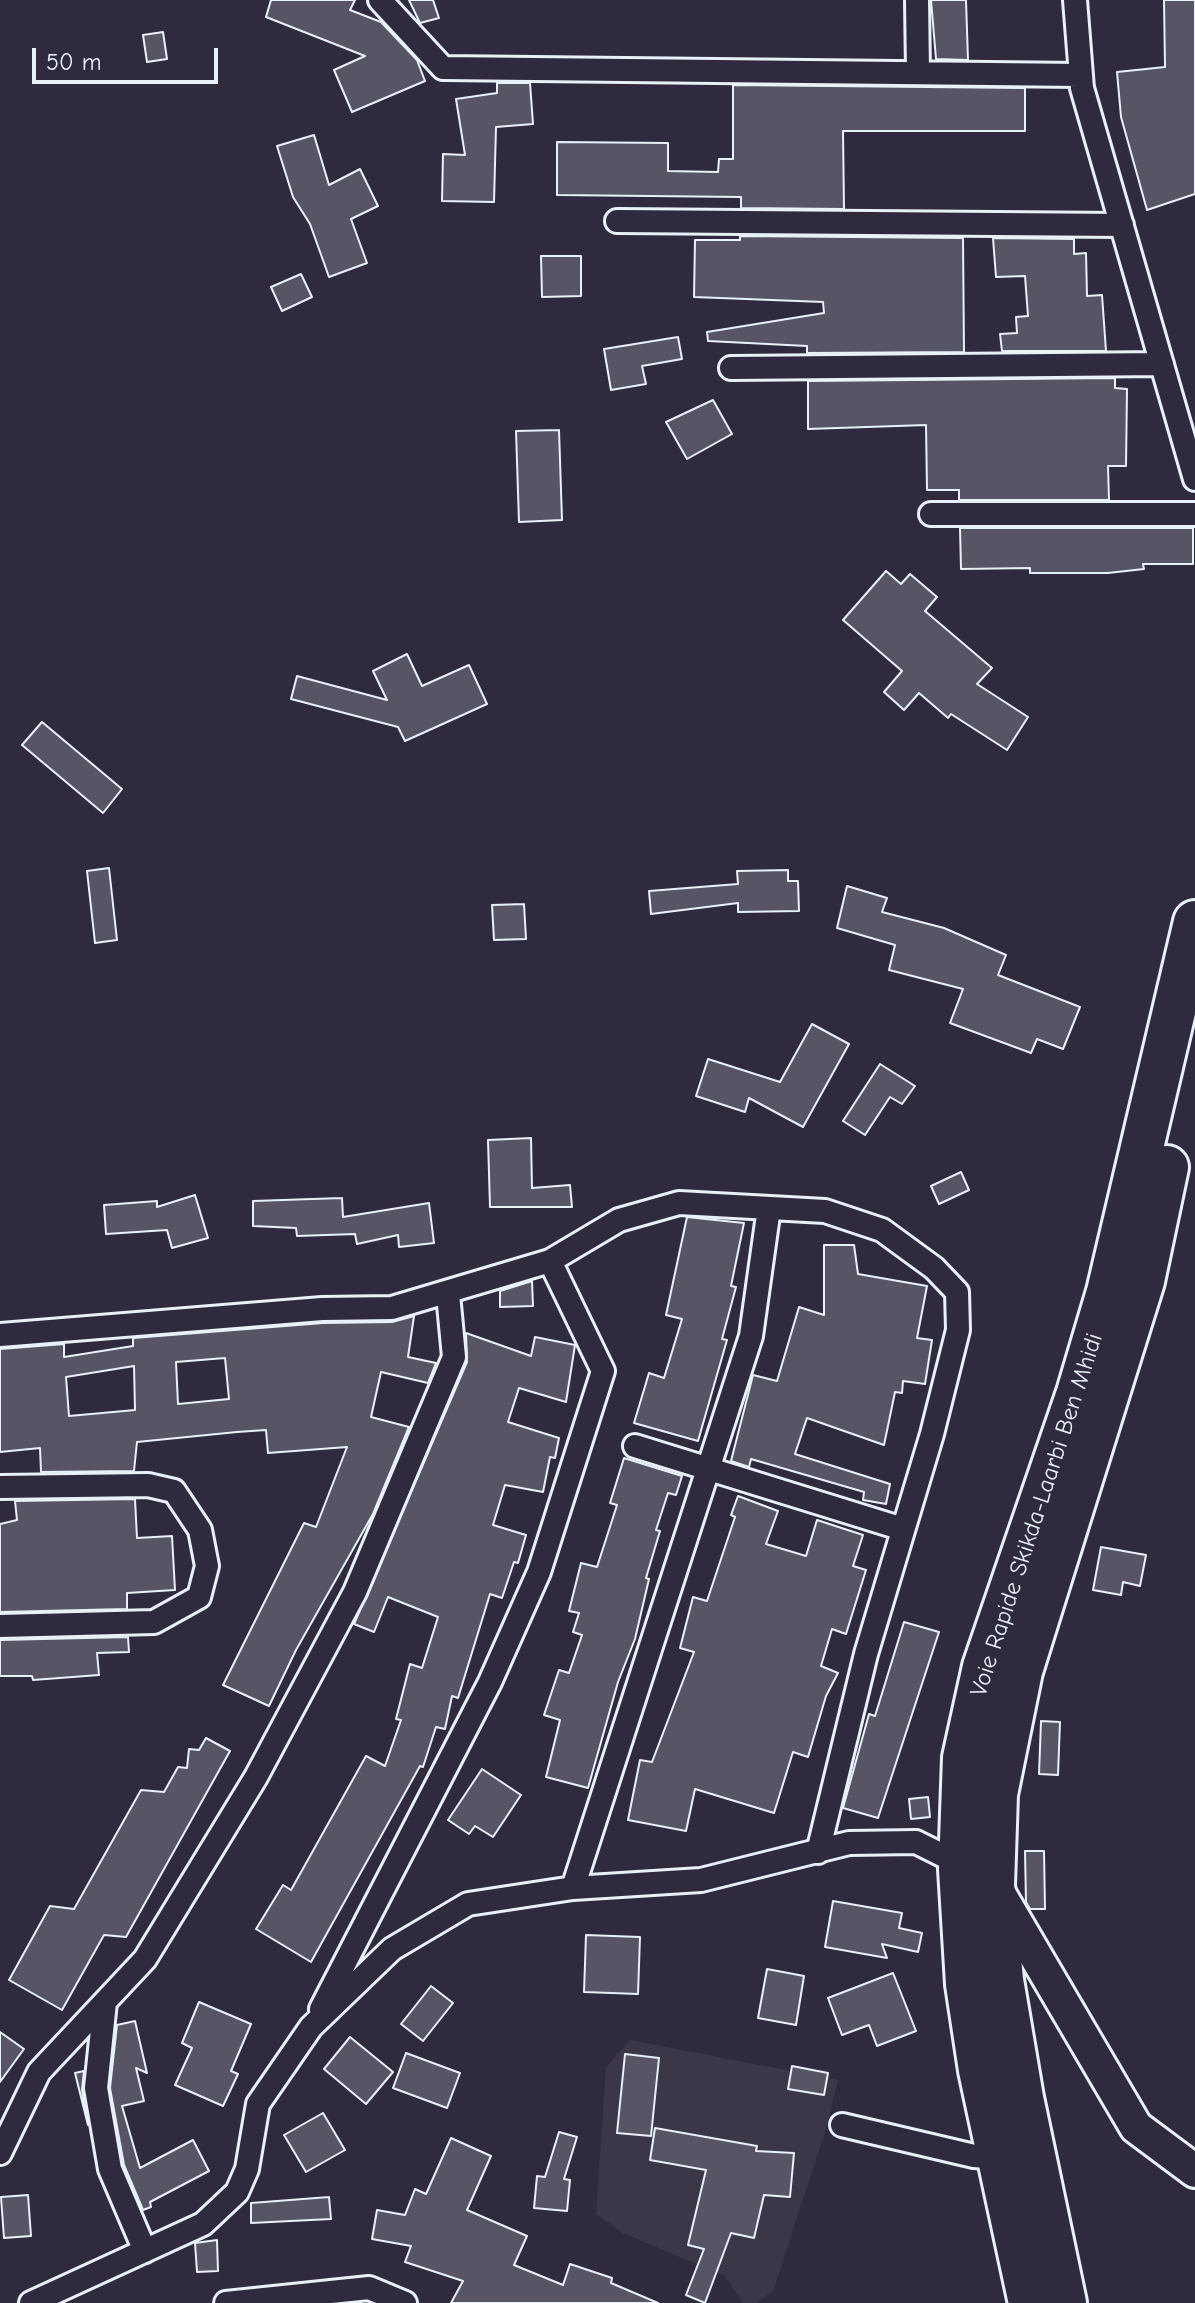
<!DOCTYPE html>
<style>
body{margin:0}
#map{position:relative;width:1195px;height:2303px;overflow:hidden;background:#2f2a3d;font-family:"Comic Neue",sans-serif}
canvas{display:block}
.scale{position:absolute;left:32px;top:48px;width:186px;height:36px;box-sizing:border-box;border:4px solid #e8f1f8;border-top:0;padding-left:10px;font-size:24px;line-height:28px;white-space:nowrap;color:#e8f1f8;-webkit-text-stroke:6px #2f2a3d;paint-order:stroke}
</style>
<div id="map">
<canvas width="1195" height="2303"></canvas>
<div class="scale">50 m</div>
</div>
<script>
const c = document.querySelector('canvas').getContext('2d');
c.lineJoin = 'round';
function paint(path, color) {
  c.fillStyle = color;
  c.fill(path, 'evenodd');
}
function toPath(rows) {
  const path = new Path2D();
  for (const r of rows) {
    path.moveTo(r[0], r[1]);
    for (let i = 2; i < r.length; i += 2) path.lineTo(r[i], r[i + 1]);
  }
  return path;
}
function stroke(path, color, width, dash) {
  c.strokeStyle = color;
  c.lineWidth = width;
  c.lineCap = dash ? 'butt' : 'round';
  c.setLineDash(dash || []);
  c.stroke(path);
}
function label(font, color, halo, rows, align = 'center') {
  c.font = font + ' "Comic Neue",sans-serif';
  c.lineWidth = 6;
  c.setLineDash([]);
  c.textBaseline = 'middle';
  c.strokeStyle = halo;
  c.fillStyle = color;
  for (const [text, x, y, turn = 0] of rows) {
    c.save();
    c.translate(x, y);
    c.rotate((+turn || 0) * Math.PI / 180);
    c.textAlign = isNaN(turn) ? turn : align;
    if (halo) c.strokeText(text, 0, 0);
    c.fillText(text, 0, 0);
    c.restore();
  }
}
const built = toPath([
 [630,2040,838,2080,826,2129,773,2291,756,2303,743,2303,725,2276,623,2233,596,2214,606,2067]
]);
const building = toPath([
 [271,0,355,0,350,10,381,22,417,60,425,81,352,112,334,70,365,56,266,17,271,0],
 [409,0,433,0,439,18,420,23,409,0],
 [931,0,966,0,968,60,936,59,931,0],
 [1164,0,1195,0,1195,194,1147,210,1121,117,1117,72,1165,67,1164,0],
 [163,32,167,59,147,62,143,35,163,32],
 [497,83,530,83,533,124,496,127,494,202,442,201,443,154,465,155,456,99,497,93,497,83],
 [733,85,1025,88,1025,131,843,131,844,209,741,208,741,197,557,195,557,142,668,143,668,171,718,172,719,159,733,159,733,85],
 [314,135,329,185,360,169,378,206,351,219,367,263,329,277,310,224,293,197,277,146,314,135],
 [740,236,963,238,964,352,807,353,807,346,708,341,707,332,824,313,823,302,694,297,695,240,740,240,740,236],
 [993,238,1074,239,1074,254,1086,253,1087,296,1102,295,1106,351,1002,351,1000,334,1017,333,1016,317,1028,316,1025,276,996,277,993,238],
 [541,256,581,256,581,296,542,297,541,256],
 [301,274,312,297,282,311,271,287,301,274],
 [678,337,682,359,642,366,646,384,611,390,604,349,678,337],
 [1115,378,1115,388,1127,389,1126,466,1108,466,1109,500,959,500,959,490,927,490,926,425,808,429,808,381,1115,378],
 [713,400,732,434,687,459,666,422,713,400],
 [559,430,562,520,519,522,516,431,559,430],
 [960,528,1193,528,1193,564,1143,564,1144,569,1108,573,1030,573,1030,568,961,569,960,528],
 [886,571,901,584,910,574,937,597,925,611,992,668,977,684,1028,717,1007,750,951,714,948,718,919,693,904,710,884,692,902,671,843,620,886,571],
 [407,654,422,686,469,665,487,704,405,741,398,727,291,699,297,676,387,700,373,671,407,654],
 [42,722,122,789,103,813,22,745,42,722],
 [109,868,117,940,95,943,87,871,109,868],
 [788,870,788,881,798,881,799,911,738,912,738,903,651,914,649,891,738,884,737,871,788,870],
 [847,886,887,898,882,912,944,928,1006,955,998,975,1080,1007,1063,1049,1037,1039,1031,1053,950,1023,963,989,889,970,895,945,837,928,847,886],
 [524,904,526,939,494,940,492,905,524,904],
 [812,1024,849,1044,803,1127,749,1098,745,1112,696,1096,708,1059,780,1082,812,1024],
 [880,1064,915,1086,902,1104,890,1097,865,1135,843,1121,880,1064],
 [531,1138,532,1188,570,1185,572,1207,490,1207,488,1140,531,1138],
 [961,1172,969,1190,939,1204,931,1186,961,1172],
 [195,1195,208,1238,172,1248,167,1230,106,1234,104,1205,157,1201,157,1207,195,1195],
 [342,1198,343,1217,429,1203,434,1243,399,1247,398,1235,357,1244,355,1234,297,1236,296,1228,253,1226,253,1201,342,1198],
 [687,1217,744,1223,731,1286,736,1287,722,1339,727,1340,698,1441,634,1423,649,1373,664,1378,682,1319,666,1315,687,1217],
 [824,1245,854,1245,858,1274,927,1286,917,1338,932,1340,925,1384,903,1381,902,1393,895,1392,884,1445,807,1418,795,1454,890,1484,886,1504,863,1500,864,1492,751,1459,749,1467,731,1461,753,1375,777,1381,799,1307,824,1315,824,1245],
 [532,1281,533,1306,500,1307,500,1291,532,1281],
 [414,1316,408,1357,436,1363,428,1383,381,1372,371,1417,409,1427,373,1514,296,1650,269,1706,223,1685,304,1523,316,1527,347,1447,268,1453,266,1430,237,1432,137,1442,134,1471,41,1472,40,1448,0,1452,0,1349,64,1344,64,1357,133,1346,133,1338,323,1323,392,1322,414,1316],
 [225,1358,229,1399,178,1404,176,1362,225,1358],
 [134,1366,135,1410,69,1416,66,1377,134,1366],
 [466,1333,531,1356,535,1337,575,1345,566,1402,519,1388,508,1422,559,1438,555,1458,550,1457,543,1492,505,1485,493,1525,526,1535,518,1563,514,1562,502,1598,490,1594,458,1698,452,1696,445,1729,436,1727,423,1767,420,1766,311,1962,256,1929,283,1885,291,1890,366,1756,385,1766,401,1720,396,1719,410,1664,422,1668,438,1617,388,1597,374,1632,354,1624,467,1362,466,1333],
 [624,1458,682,1476,676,1495,668,1493,656,1530,660,1531,646,1578,649,1579,635,1639,618,1682,588,1788,546,1777,560,1720,544,1715,559,1670,569,1673,582,1635,573,1632,579,1613,569,1611,581,1563,597,1567,617,1505,610,1503,624,1458],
 [738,1496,778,1511,766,1544,806,1556,817,1520,863,1535,853,1566,866,1570,846,1634,832,1629,821,1666,838,1673,826,1696,808,1757,793,1752,774,1813,695,1789,686,1831,628,1820,640,1760,652,1762,694,1652,680,1648,693,1597,707,1601,735,1517,731,1515,738,1496],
 [135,1499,137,1538,172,1536,175,1590,127,1593,127,1609,0,1612,0,1524,17,1520,15,1501,135,1499],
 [1101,1547,1146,1555,1140,1586,1123,1582,1121,1595,1093,1590,1101,1547],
 [904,1622,939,1632,878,1818,843,1808,869,1714,875,1716,904,1622],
 [128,1637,129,1652,97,1653,99,1675,33,1680,32,1676,0,1676,0,1640,128,1637],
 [1041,1721,1060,1722,1058,1775,1039,1774,1041,1721],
 [206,1738,230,1751,126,1937,104,1935,62,2010,9,1980,50,1906,74,1909,141,1790,164,1792,178,1767,187,1768,189,1749,199,1750,206,1738],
 [482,1769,521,1795,493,1837,475,1826,469,1834,448,1820,482,1769],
 [928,1797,930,1817,911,1819,909,1799,928,1797],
 [1025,1851,1044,1851,1045,1909,1030,1909,1026,1902,1025,1851],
 [833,1901,902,1913,899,1928,922,1933,918,1952,882,1944,887,1958,825,1947,833,1901],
 [586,1935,640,1937,638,1994,584,1992,586,1935],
 [767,1969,804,1976,796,2025,758,2018,767,1969],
 [893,1973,916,2031,877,2046,869,2025,842,2035,828,1998,893,1973],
 [431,1986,453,2003,423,2041,401,2024,431,1986],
 [199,2002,251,2024,231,2071,238,2074,223,2106,175,2085,192,2048,182,2043,199,2002],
 [135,2021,147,2073,136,2068,144,2101,122,2106,140,2168,193,2140,209,2171,150,2202,151,2207,143,2210,124,2165,110,2088,117,2025,135,2021],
 [0,2032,24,2049,0,2082,0,2032],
 [350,2037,393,2072,366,2104,324,2069,350,2037],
 [406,2053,460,2073,447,2108,393,2088,406,2053],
 [625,2054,659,2058,651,2136,617,2133,625,2054],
 [792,2066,828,2073,824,2095,788,2089,792,2066],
 [84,2071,82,2090,88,2125,75,2073,84,2071],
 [323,2113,345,2150,306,2172,284,2135,323,2113],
 [655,2128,757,2146,756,2151,794,2153,790,2197,764,2195,754,2238,731,2233,705,2303,686,2295,704,2249,688,2245,706,2170,650,2160,655,2128],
 [559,2132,577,2137,564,2179,570,2180,567,2211,534,2208,537,2176,545,2177,559,2132],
 [451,2138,491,2156,467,2210,527,2236,514,2265,563,2285,570,2264,612,2278,611,2283,658,2303,451,2303,463,2281,405,2262,411,2246,372,2239,377,2210,405,2215,415,2189,426,2194,451,2138],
 [28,2195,31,2236,4,2238,1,2197,28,2195],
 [329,2197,331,2219,251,2223,251,2203,329,2197],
 [217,2240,218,2271,197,2272,195,2243,217,2240]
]);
const street = toPath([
 [380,0,443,68,1080,75],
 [917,0,918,72],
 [1075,0,1082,88,1195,479],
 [617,221,1122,225],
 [731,368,1162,364],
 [931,514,1195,514],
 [0,1335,322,1309,392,1308,550,1261,619,1220,679,1203,825,1211,882,1230,934,1268,957,1292,958,1330,932,1434,866,1654,818,1852],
 [635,1446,903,1529],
 [0,1487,148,1485,174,1491,200,1530,207,1566,199,1597,154,1622,0,1626],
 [573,1888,751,1336,769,1208],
 [105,2002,96,2088,110,2169,145,2251],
 [321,2009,490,1682,539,1572,603,1371,550,1261],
 [842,2125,974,2156,1001,2158],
 [0,2153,39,2072,145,1959,256,1777,355,1592,454,1357,448,1294],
 [31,2303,203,2224,237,2192,247,2169,258,2104,311,2027,392,1949,468,1904,573,1888,701,1880,849,1843,916,1842,954,1861,960,1869],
 [226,2303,369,2288,405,2303]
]);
const secondary = toPath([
 [997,1890,1136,2127,1195,2171]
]);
const highway = toPath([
 [1030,2303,980,2070,967,1984,960,1869,964,1758,984,1667,1078,1393,1108,1292,1195,922],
 [1065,2303,1022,2098,1002,1980,993,1885,996,1794,1021,1671,1143,1281,1167,1167]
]);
const streetNames = [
 ["Voie Rapide Skikda-Laarbi Ben Mhidi",1037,1515,-72]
];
paint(built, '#3b3749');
paint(building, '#575565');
stroke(building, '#e8f1f8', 2);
stroke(street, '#e8f1f8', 28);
stroke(secondary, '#e8f1f8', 38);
stroke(highway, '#e8f1f8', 48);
stroke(street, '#2f2a3d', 22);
stroke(secondary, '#2f2a3d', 32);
stroke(highway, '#2f2a3d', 42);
label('24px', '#e8f1f8', '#2f2a3d', streetNames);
</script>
